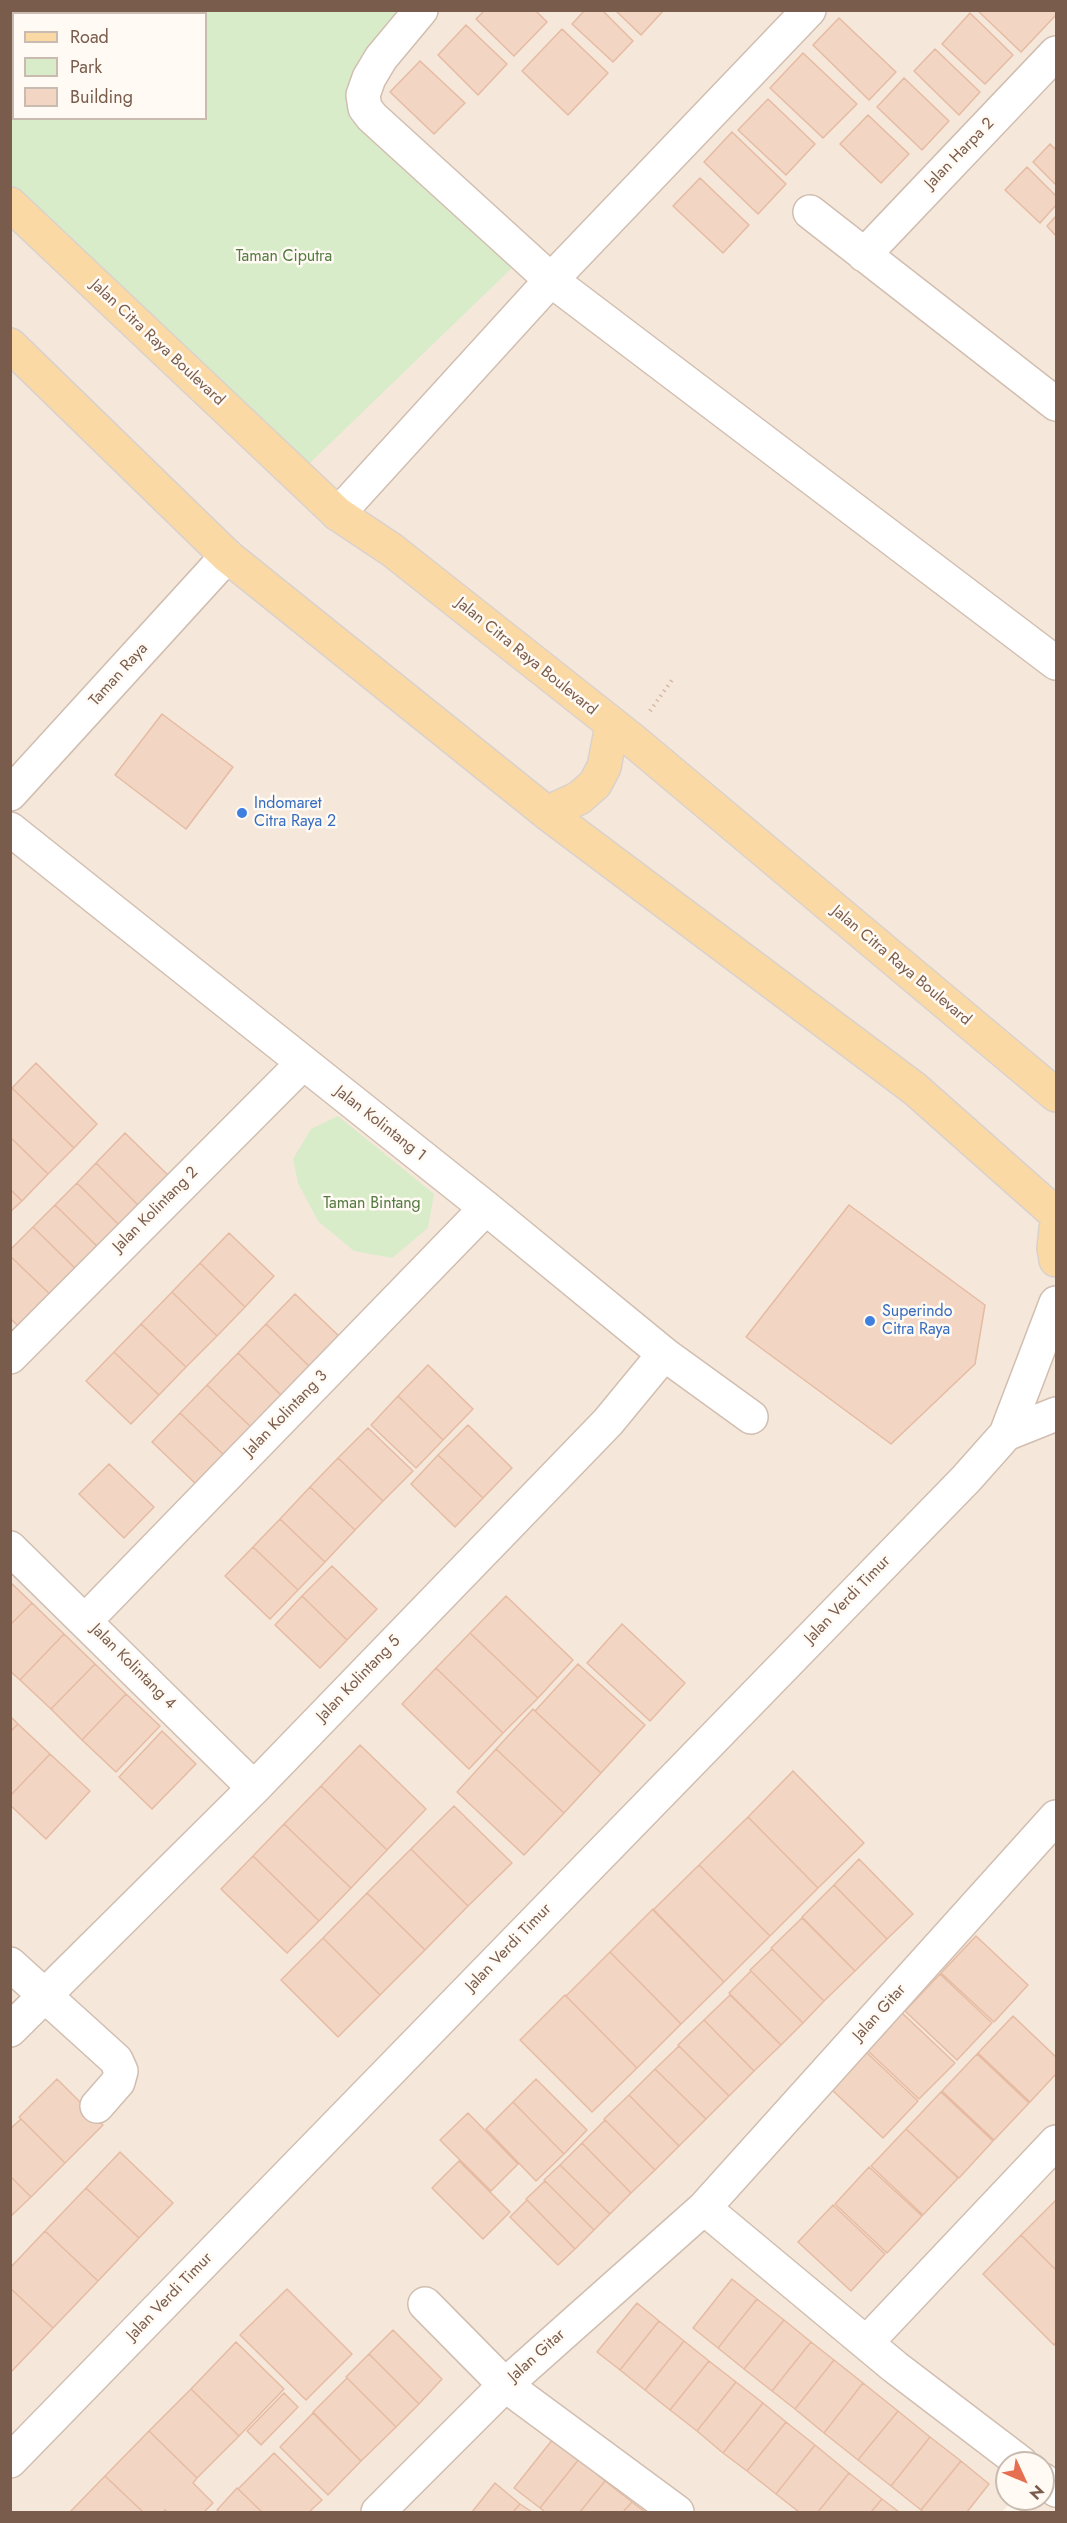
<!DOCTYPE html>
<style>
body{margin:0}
#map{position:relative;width:1067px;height:2523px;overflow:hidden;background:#fdf6ec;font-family:Jost,sans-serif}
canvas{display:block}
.frame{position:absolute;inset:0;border:12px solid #7a5c4d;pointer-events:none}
.legend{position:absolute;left:12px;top:12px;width:195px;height:108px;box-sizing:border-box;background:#fffaf3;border:2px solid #cabbb1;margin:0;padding:8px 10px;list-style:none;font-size:18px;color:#7a5c4d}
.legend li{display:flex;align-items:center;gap:12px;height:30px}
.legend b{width:30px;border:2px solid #cabbb1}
.north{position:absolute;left:995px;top:2451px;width:60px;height:60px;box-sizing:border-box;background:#fffaf3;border:2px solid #cabbb1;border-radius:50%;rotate:134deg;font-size:16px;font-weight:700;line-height:24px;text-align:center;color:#7a5c4d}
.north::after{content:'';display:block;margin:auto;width:21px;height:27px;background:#e76f51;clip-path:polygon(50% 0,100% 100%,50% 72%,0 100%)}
</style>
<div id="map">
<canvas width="1067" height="2523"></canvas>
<div class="frame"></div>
<ul class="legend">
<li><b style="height:8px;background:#fbd9a5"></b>Road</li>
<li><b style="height:16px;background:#d8ecc9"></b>Park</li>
<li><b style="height:16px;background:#f3d5c3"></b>Building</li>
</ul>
<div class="north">N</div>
</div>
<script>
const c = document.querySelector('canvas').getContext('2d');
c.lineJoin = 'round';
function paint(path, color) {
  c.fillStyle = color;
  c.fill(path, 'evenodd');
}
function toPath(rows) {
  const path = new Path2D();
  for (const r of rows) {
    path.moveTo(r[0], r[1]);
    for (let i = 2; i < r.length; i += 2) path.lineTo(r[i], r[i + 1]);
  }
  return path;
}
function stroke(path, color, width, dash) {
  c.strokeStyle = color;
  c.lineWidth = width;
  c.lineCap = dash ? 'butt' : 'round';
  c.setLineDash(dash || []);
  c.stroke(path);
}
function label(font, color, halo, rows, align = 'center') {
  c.font = font + ' Jost,sans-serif';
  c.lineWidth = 5;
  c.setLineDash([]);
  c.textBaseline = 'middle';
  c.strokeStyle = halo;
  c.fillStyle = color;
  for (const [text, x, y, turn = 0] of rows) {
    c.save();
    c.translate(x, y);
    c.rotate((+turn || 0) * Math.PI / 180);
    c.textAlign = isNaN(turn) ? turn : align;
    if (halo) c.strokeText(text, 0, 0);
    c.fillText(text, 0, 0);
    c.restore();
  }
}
const residential = toPath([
 [11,11,1056,11,1056,2512,1021,2512,1011,2502,1002,2512,11,2512],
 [14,14,206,14,206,118,14,118],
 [1007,2463,1043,2463,1043,2499,1007,2499]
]);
const green = toPath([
 [10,11,421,11,381,59,369,118,516,264,287,485,11,206],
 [14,14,206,14,206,118,14,118],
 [338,1116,434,1194,428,1228,392,1258,354,1251,318,1221,298,1183,293,1159,311,1129]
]);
const building = toPath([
 [485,10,535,10,547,22,514,56,476,19,485,10],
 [585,10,602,10,633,41,613,62,572,24,585,10],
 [615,10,664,10,641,35,615,10],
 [977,10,1056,10,1056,15,1021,52,977,10],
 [970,13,1013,55,985,84,942,44,970,13],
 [839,18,896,72,869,100,813,45,839,18],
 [466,25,507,64,478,95,438,55,466,25],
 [562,29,608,73,568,115,522,71,562,29],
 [935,49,980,92,959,115,914,71,935,49],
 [803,53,857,104,823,138,770,88,803,53],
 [420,61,465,103,434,134,390,92,420,61],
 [904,78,949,121,922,150,877,107,904,78],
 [768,99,815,144,786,175,738,130,768,99],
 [868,115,909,154,881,183,840,144,868,115],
 [732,132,786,184,758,214,704,162,732,132],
 [1050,144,1056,150,1056,185,1033,162,1050,144],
 [1027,167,1056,196,1056,205,1040,223,1005,190,1027,167],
 [700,178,749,225,723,253,673,206,700,178],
 [1056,216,1056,236,1047,226,1056,216],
 [162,714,233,767,186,829,115,775,162,714],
 [36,1063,97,1124,74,1148,12,1088,36,1063],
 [12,1088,74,1148,48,1174,10,1137,10,1090,12,1088],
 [125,1133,172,1179,143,1210,96,1163,125,1133],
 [10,1137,48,1174,22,1201,10,1189,10,1137],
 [96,1163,143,1210,123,1229,77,1183,96,1163],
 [77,1183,123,1229,102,1251,55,1205,77,1183],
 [10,1189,22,1201,10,1212,10,1189],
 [55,1205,102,1251,80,1273,33,1227,55,1205],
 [849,1205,985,1305,975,1364,891,1444,746,1337,849,1205],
 [33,1227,80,1273,55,1299,10,1256,10,1250,33,1227],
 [229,1233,274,1276,245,1307,200,1263,229,1233],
 [10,1256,55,1299,23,1331,10,1318,10,1256],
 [200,1263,245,1307,217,1336,172,1292,200,1263],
 [172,1292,217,1336,186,1367,141,1324,172,1292],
 [295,1294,340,1337,310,1367,266,1324,295,1294],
 [141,1324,186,1367,159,1395,114,1352,141,1324],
 [266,1324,310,1367,282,1396,238,1353,266,1324],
 [114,1352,159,1395,131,1424,86,1381,114,1352],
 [238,1353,282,1396,252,1428,207,1385,238,1353],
 [428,1365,473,1409,443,1440,398,1396,428,1365],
 [207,1385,252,1428,225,1456,180,1413,207,1385],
 [398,1396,443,1440,416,1468,371,1425,398,1396],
 [180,1413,225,1456,197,1485,152,1442,180,1413],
 [468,1425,512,1468,483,1498,438,1455,468,1425],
 [368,1428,413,1471,383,1501,338,1458,368,1428],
 [438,1455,483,1498,455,1527,411,1484,438,1455],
 [338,1458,383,1501,355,1530,310,1487,338,1458],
 [109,1464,154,1507,124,1538,79,1494,109,1464],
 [310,1487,355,1530,325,1562,280,1519,310,1487],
 [280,1519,325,1562,298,1590,253,1547,280,1519],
 [253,1547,298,1590,270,1619,225,1576,253,1547],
 [332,1566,377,1609,347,1640,302,1596,332,1566],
 [10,1582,32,1603,10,1625,10,1582],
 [302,1596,347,1640,320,1668,275,1625,302,1596],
 [506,1596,573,1660,538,1698,470,1633,506,1596],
 [32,1603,64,1634,20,1680,10,1671,10,1625,32,1603],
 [622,1624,685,1683,650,1721,587,1663,622,1624],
 [470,1633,538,1698,503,1733,436,1668,470,1633],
 [64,1634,95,1664,51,1709,20,1680,64,1634],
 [95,1664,126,1694,82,1740,51,1709,95,1664],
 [578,1664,645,1725,601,1773,535,1711,578,1664],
 [436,1668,503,1733,469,1769,402,1704,436,1668],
 [126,1694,160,1726,116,1772,82,1740,126,1694],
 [533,1709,601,1773,564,1813,496,1749,533,1709],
 [10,1716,18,1724,10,1732,10,1716],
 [18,1724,50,1754,10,1796,10,1732,18,1724],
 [162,1731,196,1764,152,1809,119,1777,162,1731],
 [360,1745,426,1809,387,1850,321,1786,360,1745],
 [496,1749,564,1813,524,1855,457,1792,496,1749],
 [50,1754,90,1791,46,1839,10,1805,10,1796,50,1754],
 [793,1771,864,1843,818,1888,748,1817,793,1771],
 [321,1786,387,1850,351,1888,284,1824,321,1786],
 [454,1806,512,1863,468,1906,411,1849,454,1806],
 [748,1817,818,1888,770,1936,699,1865,748,1817],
 [284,1824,351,1888,319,1921,253,1856,284,1824],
 [411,1849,468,1906,425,1950,367,1893,411,1849],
 [253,1856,319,1921,287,1953,221,1889,253,1856],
 [859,1859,913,1914,887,1939,834,1885,859,1859],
 [699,1865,770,1936,724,1982,653,1910,699,1865],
 [834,1885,887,1939,855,1971,802,1917,834,1885],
 [367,1893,425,1950,380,1995,323,1938,367,1893],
 [653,1909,724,1982,681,2024,610,1952,653,1909],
 [802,1918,855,1971,824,2001,771,1948,802,1918],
 [976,1936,1028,1985,994,2022,941,1973,976,1936],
 [323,1938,380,1995,338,2037,281,1980,323,1938],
 [772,1949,824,2001,803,2023,750,1970,772,1949],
 [610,1952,681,2024,637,2068,566,1996,610,1952],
 [751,1971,803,2023,781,2045,729,1993,751,1971],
 [940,1974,992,2023,957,2060,905,2011,940,1974],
 [565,1995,637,2068,592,2112,520,2040,565,1995],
 [730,1995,781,2045,754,2071,704,2020,730,1995],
 [902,2013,955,2063,919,2099,867,2050,902,2013],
 [1013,2016,1056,2057,1056,2074,1030,2102,978,2053,1013,2016],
 [704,2020,754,2071,729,2096,678,2045,704,2020],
 [679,2046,729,2096,706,2119,655,2069,679,2046],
 [866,2052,918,2101,883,2138,831,2089,866,2052],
 [977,2054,1029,2103,994,2140,942,2091,977,2054],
 [655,2069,706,2119,679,2146,629,2095,655,2069],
 [57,2079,103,2125,65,2163,19,2117,57,2079],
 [536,2079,587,2130,564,2154,513,2102,536,2079],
 [941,2092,993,2141,959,2178,906,2129,941,2092],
 [629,2095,679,2146,655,2170,604,2119,629,2095],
 [513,2102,564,2154,536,2181,486,2129,513,2102],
 [468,2113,518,2164,491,2191,440,2140,468,2113],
 [21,2119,65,2163,31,2197,10,2176,10,2129,21,2119],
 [605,2120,655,2170,631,2193,582,2143,605,2120],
 [906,2129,958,2178,923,2215,871,2166,906,2129],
 [582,2143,631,2193,610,2214,560,2165,582,2143],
 [120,2152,173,2203,139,2238,86,2188,120,2152],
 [459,2161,510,2212,483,2239,432,2188,459,2161],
 [560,2165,610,2214,594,2230,544,2180,560,2165],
 [869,2167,922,2216,887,2253,835,2204,869,2167],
 [10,2176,31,2197,10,2217,10,2176],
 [545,2181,594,2230,575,2249,526,2199,545,2181],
 [86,2188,139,2238,98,2281,45,2231,86,2188],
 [527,2200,575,2249,558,2265,510,2217,527,2200],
 [1055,2201,1056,2203,1056,2270,1021,2235,1055,2201],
 [833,2205,885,2254,851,2291,798,2242,833,2205],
 [45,2231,98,2281,53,2328,10,2288,10,2268,45,2231],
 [1021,2235,1056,2270,1056,2342,1054,2345,983,2274,1021,2235],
 [732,2279,757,2299,718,2348,693,2328,732,2279],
 [10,2288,53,2328,10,2373,10,2288],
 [287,2289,352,2354,306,2400,240,2335,287,2289],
 [757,2299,784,2320,744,2369,718,2348,757,2299],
 [637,2303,659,2321,620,2370,597,2352,637,2303],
 [784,2320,811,2342,772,2391,744,2369,784,2320],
 [659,2321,684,2341,645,2390,620,2370,659,2321],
 [393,2330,442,2379,419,2404,369,2354,393,2330],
 [684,2341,709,2361,670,2410,645,2390,684,2341],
 [236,2342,284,2389,239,2436,191,2389,236,2342],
 [811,2342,834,2360,795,2409,772,2391,811,2342],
 [369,2354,419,2404,396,2427,346,2377,369,2354],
 [834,2360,863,2383,824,2433,795,2409,834,2360],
 [709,2361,736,2382,697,2431,670,2410,709,2361],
 [347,2378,396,2427,361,2461,313,2412,347,2378],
 [736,2382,763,2403,723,2453,697,2431,736,2382],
 [863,2383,898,2411,858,2460,824,2433,863,2383],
 [191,2389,239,2436,197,2478,149,2431,191,2389],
 [284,2393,298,2407,261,2445,247,2431,284,2393],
 [763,2403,786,2422,747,2471,723,2453,763,2403],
 [898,2411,930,2437,891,2486,858,2460,898,2411],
 [313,2413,361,2461,328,2495,280,2447,313,2413],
 [786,2422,815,2445,776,2494,747,2471,786,2422],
 [149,2431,197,2478,193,2483,213,2503,204,2512,167,2512,165,2510,163,2512,143,2512,105,2476,149,2431],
 [930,2437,961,2461,921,2510,891,2486,930,2437],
 [553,2439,579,2459,540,2508,514,2488,553,2439],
 [815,2445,849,2473,818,2512,799,2512,776,2494,815,2445],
 [274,2453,322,2500,309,2512,262,2512,238,2489,274,2453],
 [579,2459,605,2481,580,2512,545,2512,540,2508,579,2459],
 [961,2461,989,2484,967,2512,924,2512,921,2510,961,2461],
 [849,2473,882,2499,871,2512,818,2512,849,2473],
 [105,2476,143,2512,70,2512,105,2476],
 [605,2481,632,2502,623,2512,580,2512,605,2481],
 [495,2483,520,2504,513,2512,472,2512,495,2483],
 [237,2488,238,2489,262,2512,220,2512,217,2510,237,2488],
 [882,2499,899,2512,871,2512,882,2499],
 [632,2502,645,2512,623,2512,632,2502],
 [520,2504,532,2512,513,2512,520,2504]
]);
const path = toPath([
 [650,711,672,680]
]);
const minor = toPath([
 [421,10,381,58,369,78,363,95,365,108,372,117,551,280,1056,663],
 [810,212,1056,404],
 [864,255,1056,53],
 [338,514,551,280,809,10],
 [10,794,227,556],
 [10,829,486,1208,664,1354,751,1417],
 [10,1357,302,1064],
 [1006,1434,1056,1414],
 [10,1548,254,1788],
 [86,1620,486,1208],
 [10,1964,116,2060,121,2071,118,2082,97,2106],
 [10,2030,254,1788,608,1422,664,1354],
 [704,2208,895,2367,1021,2463],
 [425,2304,505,2385,677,2512],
 [867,2342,1056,2142],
 [10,2461,966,1479,1006,1434,1056,1303],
 [1043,2480,1056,2490],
 [378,2512,505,2385,704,2208,1056,1817]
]);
const major = toPath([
 [10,204,338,514,392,550,630,738,1056,1095],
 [10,345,227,556,547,813,915,1089,1056,1214],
 [547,813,579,798,595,784,604,767,612,726],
 [1056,1229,1054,1248,1056,1260]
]);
const markers = [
 [242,813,6,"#3f7fe0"],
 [870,1321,6,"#3f7fe0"]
];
const streetNames = [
 ["Jalan Harpa 2",960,154,-46],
 ["Jalan Citra Raya Boulevard",157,343,43],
 ["Jalan Citra Raya Boulevard",526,657,39],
 ["Taman Raya",119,675,-48],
 ["Jalan Citra Raya Boulevard",901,966,40],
 ["Jalan Kolintang 1",380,1124,38],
 ["Jalan Kolintang 2",156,1210,-45],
 ["Jalan Kolintang 3",286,1414,-46],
 ["Jalan Verdi Timur",848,1600,-46],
 ["Jalan Kolintang 4",133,1667,45],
 ["Jalan Kolintang 5",359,1679,-46],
 ["Jalan Verdi Timur",509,1948,-46],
 ["Jalan Gitar",880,2013,-48],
 ["Jalan Verdi Timur",170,2297,-46],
 ["Jalan Gitar",537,2356,-42]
];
const parkNames = [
 ["Taman Ciputra",284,257],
 ["Taman Bintang",372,1204]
];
const shopNames = [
 ["Indomaret",254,804],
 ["Citra Raya 2",254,822],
 ["Superindo",882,1312],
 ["Citra Raya",882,1330]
];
paint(residential, '#f5e8da');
paint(green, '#d8ecc9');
paint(building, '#f3d5c3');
stroke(building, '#e6bba3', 1.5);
stroke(minor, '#d1beb0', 36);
stroke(major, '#dad1cd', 36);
stroke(path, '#d9b8a5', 4, [1.5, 4.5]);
stroke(minor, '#fff', 33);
stroke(major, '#fbd9a5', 33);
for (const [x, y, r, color] of markers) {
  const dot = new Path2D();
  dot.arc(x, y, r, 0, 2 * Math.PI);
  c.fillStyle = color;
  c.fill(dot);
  stroke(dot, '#fffaf3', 2);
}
label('16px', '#7a5c4d', '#fffaf3', streetNames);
label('16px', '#537a41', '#fffaf3', parkNames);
label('16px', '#366cbe', '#fffaf3', shopNames, 'left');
</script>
